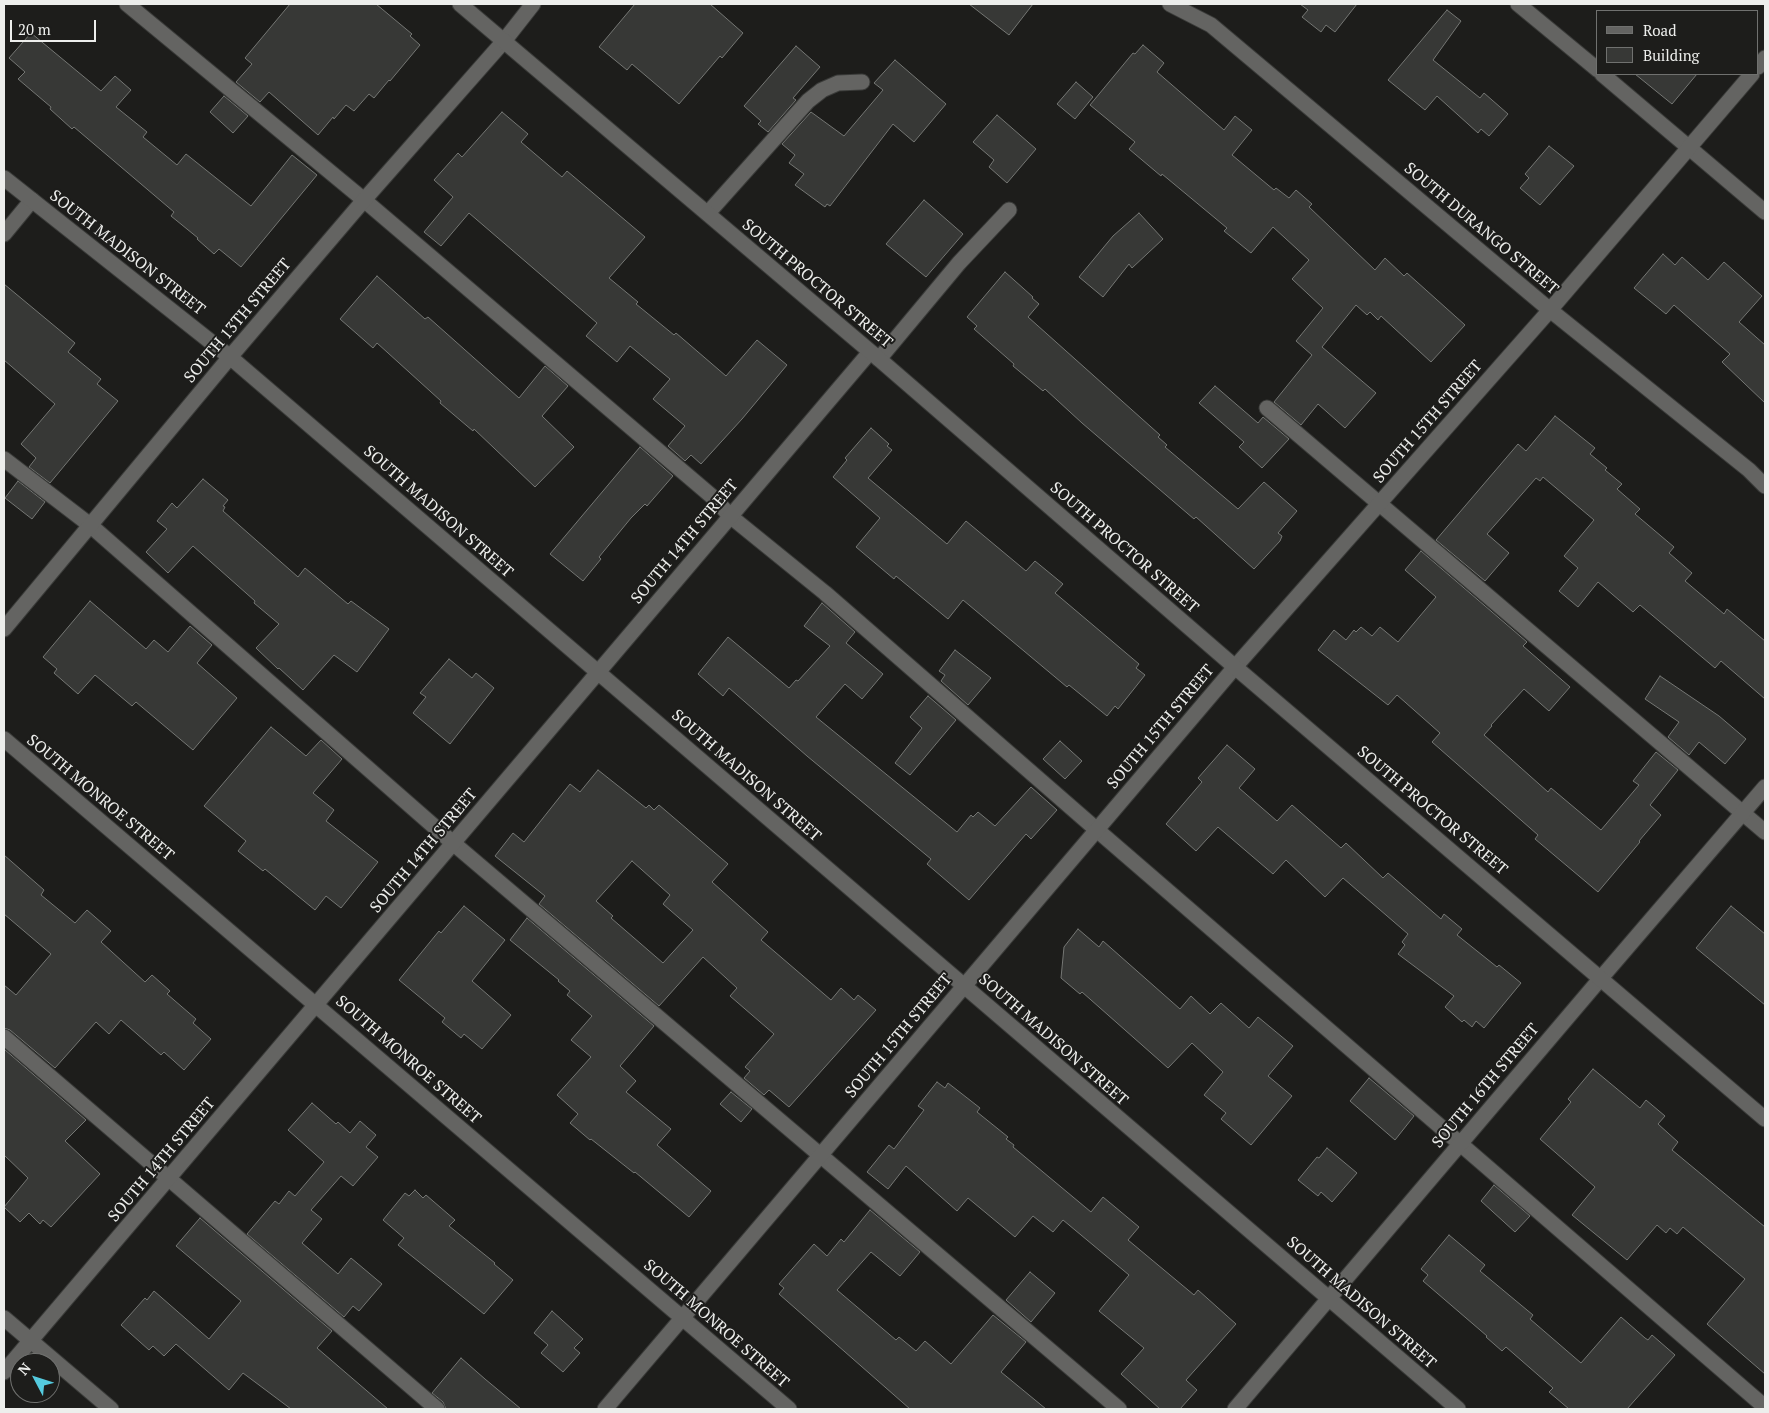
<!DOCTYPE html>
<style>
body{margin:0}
#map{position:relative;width:1769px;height:1413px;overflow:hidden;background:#1d1d1b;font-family:"PT Serif",serif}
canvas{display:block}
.frame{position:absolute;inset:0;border:5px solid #edeeec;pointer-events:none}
.legend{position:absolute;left:1596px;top:10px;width:162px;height:65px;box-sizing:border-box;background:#1d1d1b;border:1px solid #70716f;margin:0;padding:6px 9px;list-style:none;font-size:15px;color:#edeeec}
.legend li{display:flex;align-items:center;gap:10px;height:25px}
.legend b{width:25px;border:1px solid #70716f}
.north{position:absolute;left:10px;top:1353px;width:50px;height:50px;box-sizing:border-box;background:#1d1d1b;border:1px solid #70716f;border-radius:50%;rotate:310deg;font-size:14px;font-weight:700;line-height:20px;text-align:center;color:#edeeec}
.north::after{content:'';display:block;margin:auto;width:18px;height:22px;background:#54cade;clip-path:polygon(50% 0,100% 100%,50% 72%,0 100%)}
.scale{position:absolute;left:10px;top:20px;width:86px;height:22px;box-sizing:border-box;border:2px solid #edeeec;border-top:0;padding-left:6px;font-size:15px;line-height:18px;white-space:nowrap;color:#edeeec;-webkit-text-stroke:4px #1d1d1b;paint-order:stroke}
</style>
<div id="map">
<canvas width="1769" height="1413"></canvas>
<div class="frame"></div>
<ul class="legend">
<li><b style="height:6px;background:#646462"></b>Road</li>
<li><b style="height:14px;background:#373836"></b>Building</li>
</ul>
<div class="north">N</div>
<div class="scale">20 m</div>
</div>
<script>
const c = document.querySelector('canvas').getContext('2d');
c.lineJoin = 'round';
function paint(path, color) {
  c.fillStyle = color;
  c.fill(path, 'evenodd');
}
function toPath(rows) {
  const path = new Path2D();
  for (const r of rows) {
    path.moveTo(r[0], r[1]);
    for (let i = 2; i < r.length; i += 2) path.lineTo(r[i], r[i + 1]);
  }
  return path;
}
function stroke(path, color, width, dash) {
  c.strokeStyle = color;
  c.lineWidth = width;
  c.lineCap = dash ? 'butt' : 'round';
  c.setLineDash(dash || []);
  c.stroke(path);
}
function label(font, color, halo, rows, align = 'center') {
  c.font = font + ' "PT Serif",serif';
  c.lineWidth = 4;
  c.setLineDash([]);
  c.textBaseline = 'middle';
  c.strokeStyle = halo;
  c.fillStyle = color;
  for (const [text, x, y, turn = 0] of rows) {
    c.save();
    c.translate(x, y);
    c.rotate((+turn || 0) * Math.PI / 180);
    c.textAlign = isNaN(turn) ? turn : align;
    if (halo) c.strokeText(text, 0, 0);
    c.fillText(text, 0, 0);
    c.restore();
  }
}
const building = toPath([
 [290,4,376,4,412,34,410,36,420,45,390,81,389,80,374,98,369,94,354,111,346,105,334,119,333,117,318,135,269,92,260,102,236,82,252,64,245,58,290,4],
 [635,4,710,4,743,33,722,58,720,56,679,104,632,64,627,70,599,47,635,4],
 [969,4,1033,4,1009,35,969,4],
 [1300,4,1357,4,1335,32,1326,25,1321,32,1302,17,1308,10,1300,4],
 [1447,10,1461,21,1433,60,1480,98,1484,93,1508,114,1489,136,1481,129,1478,133,1437,96,1425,110,1388,80,1447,10],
 [31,33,101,91,115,76,131,90,116,107,147,132,143,137,177,165,186,154,251,206,292,155,317,175,241,267,219,249,214,254,197,239,198,238,171,216,174,212,74,127,72,129,50,109,51,107,18,79,25,72,9,58,31,33],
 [1143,45,1164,63,1157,72,1224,130,1235,116,1252,130,1232,155,1274,190,1276,188,1289,198,1296,190,1312,204,1309,207,1375,270,1385,258,1404,276,1407,273,1465,325,1431,362,1381,316,1378,320,1370,312,1367,315,1356,305,1322,347,1376,393,1345,428,1318,404,1301,425,1274,402,1312,355,1296,341,1323,308,1292,279,1309,260,1273,227,1251,253,1224,231,1227,228,1162,174,1161,176,1129,149,1135,142,1090,105,1133,53,1135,54,1143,45],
 [796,46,820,67,793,98,796,100,768,132,758,124,761,121,744,106,796,46],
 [895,60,946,104,914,142,893,124,830,206,827,204,825,207,795,185,804,174,789,163,795,155,782,144,811,112,844,136,883,90,874,83,895,60],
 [1635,74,1697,74,1672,104,1635,74],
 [1076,82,1093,97,1075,119,1057,104,1076,82],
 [224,96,248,116,233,133,210,112,224,96],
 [502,112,528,134,521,142,562,177,567,171,645,237,609,278,638,302,636,304,674,335,676,333,726,376,757,340,787,365,742,419,701,464,691,455,685,461,668,446,685,426,653,399,670,379,630,346,617,362,586,336,597,323,469,213,441,246,424,232,453,197,434,180,458,153,462,157,502,112],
 [997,115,1036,149,1007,183,989,167,994,160,973,142,997,115],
 [1549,146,1574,166,1540,205,1520,188,1529,178,1525,174,1549,146],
 [924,200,963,234,926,277,886,244,924,200],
 [1139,213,1163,239,1132,268,1129,264,1103,297,1079,277,1113,236,1139,213],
 [1663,254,1675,265,1682,257,1708,280,1724,262,1762,296,1739,322,1765,345,1765,403,1722,362,1730,354,1674,305,1666,314,1634,288,1663,254],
 [1005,272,1033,297,1032,298,1039,304,1028,317,1160,435,1158,437,1167,445,1165,447,1238,509,1264,482,1297,511,1278,533,1282,536,1280,541,1254,569,1196,517,1194,519,1082,423,1045,389,1043,391,1013,366,1014,364,974,329,977,326,967,317,1005,272],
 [377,276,425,319,428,317,519,398,545,366,568,386,542,416,574,447,535,487,474,429,473,431,440,403,441,401,377,343,373,348,340,319,377,276],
 [4,284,75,343,68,352,101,379,97,384,118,401,50,483,29,467,36,458,21,444,55,404,4,360,4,284],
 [1215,386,1258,423,1263,417,1289,439,1262,468,1239,447,1244,442,1199,403,1215,386],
 [1555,416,1595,448,1590,454,1607,468,1605,470,1622,484,1617,489,1640,509,1635,514,1674,547,1669,553,1692,573,1685,581,1724,614,1727,609,1765,641,1765,699,1721,661,1715,668,1640,605,1633,612,1598,582,1578,607,1559,591,1578,568,1564,556,1594,520,1543,477,1540,481,1536,478,1487,534,1509,553,1485,581,1436,540,1518,444,1526,451,1555,416],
 [871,428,889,444,887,446,892,450,868,478,947,544,966,521,1026,571,1035,561,1063,584,1055,593,1139,664,1136,668,1145,675,1118,709,1115,706,1107,716,1069,685,1067,687,963,600,948,619,896,576,894,579,856,547,880,518,833,477,847,460,845,458,871,428],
 [640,447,673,476,647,506,645,504,631,518,599,557,601,559,583,581,550,554,640,447],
 [203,479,228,500,223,506,225,507,223,511,298,577,305,568,348,604,351,601,389,629,357,672,334,655,303,690,279,668,278,669,256,648,279,624,254,603,255,601,193,546,168,573,146,552,167,529,157,521,172,503,177,508,203,479],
 [18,481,45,502,32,519,5,498,18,481],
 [1421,551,1527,642,1523,646,1570,687,1549,711,1524,689,1491,725,1492,726,1484,735,1548,792,1551,788,1601,830,1639,785,1633,781,1656,752,1678,770,1650,805,1661,815,1639,841,1640,842,1598,892,1535,839,1538,835,1432,742,1440,733,1397,695,1388,705,1318,650,1334,630,1346,640,1354,630,1356,632,1361,627,1372,636,1380,627,1398,642,1436,597,1405,570,1421,551],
 [90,601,146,649,154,640,168,652,190,626,212,645,197,663,237,698,193,750,136,702,132,706,95,675,78,694,54,673,57,669,43,657,90,601],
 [822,603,855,632,846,643,883,674,862,699,845,684,816,717,957,832,971,815,973,817,978,812,995,826,1031,787,1057,810,1031,839,1026,834,969,900,927,864,931,859,807,756,729,688,723,696,698,674,728,637,789,688,796,680,798,681,830,646,804,626,822,603],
 [955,650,991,678,968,705,941,681,945,675,939,671,955,650],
 [449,659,472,678,476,673,494,688,450,744,413,713,426,697,420,693,449,659],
 [1660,676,1719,716,1746,739,1725,764,1699,742,1689,755,1668,737,1679,722,1645,699,1660,676],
 [928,696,956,720,910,775,895,763,922,728,910,717,928,696],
 [271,727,306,756,321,740,342,759,313,793,334,810,326,821,378,862,341,908,326,896,315,910,265,869,263,871,238,851,246,841,204,806,271,727],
 [1060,741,1082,761,1065,779,1043,759,1060,741],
 [1227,745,1255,769,1239,788,1277,821,1292,805,1341,848,1346,843,1383,878,1388,873,1441,919,1444,914,1462,929,1457,935,1497,967,1499,965,1521,983,1484,1028,1476,1021,1472,1027,1464,1020,1462,1022,1445,1007,1454,996,1398,954,1405,945,1402,942,1408,934,1343,878,1325,897,1286,860,1273,874,1218,827,1196,851,1166,824,1202,782,1198,778,1227,745],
 [598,770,646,808,649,805,654,810,659,805,728,864,712,882,768,932,761,940,831,1000,841,988,854,1000,858,995,876,1010,789,1107,769,1090,764,1095,744,1078,750,1071,745,1067,774,1034,730,996,737,988,703,957,659,1006,539,904,545,896,495,856,513,833,524,842,570,784,580,792,598,770],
 [632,861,670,895,663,904,693,930,663,963,611,918,613,916,596,901,632,861],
 [4,855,44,890,41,895,75,923,87,910,111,931,101,942,145,982,152,975,170,991,167,994,196,1019,193,1023,211,1039,184,1070,164,1052,161,1055,121,1020,109,1034,96,1022,55,1068,10,1030,4,1028,4,985,16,995,51,954,4,914,4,855],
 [464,906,505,940,472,981,511,1015,482,1049,464,1034,461,1038,442,1022,445,1018,399,980,439,931,441,933,464,906],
 [1731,906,1765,934,1765,1005,1696,948,1731,906],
 [527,918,654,1026,620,1066,636,1081,626,1092,671,1129,657,1145,711,1191,689,1217,635,1172,634,1173,591,1139,590,1140,570,1123,578,1114,557,1095,591,1057,571,1040,592,1016,567,995,570,991,558,981,559,980,510,940,527,918],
 [1078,929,1099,947,1103,941,1180,1009,1191,996,1210,1014,1221,1003,1249,1028,1258,1017,1293,1046,1268,1076,1292,1096,1251,1145,1221,1119,1226,1113,1204,1095,1223,1072,1192,1043,1168,1068,1082,992,1080,994,1061,978,1064,947,1078,929],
 [4,1049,86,1120,65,1141,100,1174,51,1227,43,1220,40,1224,29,1213,20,1222,4,1207,28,1178,4,1155,4,1049],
 [1593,1069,1640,1108,1646,1100,1665,1116,1658,1124,1678,1142,1672,1150,1765,1227,1765,1374,1707,1324,1745,1279,1683,1227,1677,1234,1670,1228,1666,1233,1657,1225,1627,1260,1572,1215,1595,1187,1540,1139,1571,1102,1568,1099,1593,1069],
 [1369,1078,1414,1116,1395,1140,1350,1101,1369,1078],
 [937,1082,945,1088,948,1083,980,1108,977,1112,1008,1137,1006,1139,1014,1145,1013,1147,1091,1212,1103,1197,1139,1227,1128,1240,1194,1295,1198,1290,1236,1324,1186,1380,1197,1390,1180,1409,1160,1409,1121,1374,1144,1348,1099,1311,1129,1275,1063,1220,1053,1232,1033,1216,1015,1237,968,1198,957,1211,906,1166,888,1189,867,1172,889,1145,894,1149,924,1110,918,1106,937,1082],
 [731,1092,752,1109,741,1122,720,1104,731,1092],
 [312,1103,336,1124,338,1122,350,1133,360,1121,376,1135,366,1147,378,1157,353,1186,341,1176,311,1210,322,1219,302,1243,338,1274,351,1258,382,1284,359,1311,353,1306,344,1317,247,1234,275,1201,279,1204,289,1191,295,1196,324,1162,288,1130,312,1103],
 [1327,1148,1357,1173,1332,1202,1321,1192,1318,1196,1298,1180,1317,1157,1319,1158,1327,1148],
 [1494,1185,1530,1216,1515,1232,1481,1201,1494,1185],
 [415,1190,423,1198,426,1195,455,1220,449,1226,495,1263,494,1264,513,1280,484,1314,398,1245,404,1238,383,1220,405,1193,409,1196,415,1190],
 [870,1210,920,1252,900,1276,871,1252,837,1290,896,1340,899,1337,916,1351,925,1341,951,1364,993,1315,1026,1342,1001,1372,1046,1409,910,1409,779,1294,784,1288,779,1284,814,1244,827,1256,841,1239,844,1242,870,1210],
 [200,1218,332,1331,317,1348,388,1409,291,1409,243,1373,229,1390,176,1344,164,1356,153,1346,149,1350,121,1325,145,1298,147,1300,154,1291,209,1339,241,1301,176,1246,200,1218],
 [1449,1235,1485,1265,1480,1271,1533,1315,1530,1319,1581,1363,1621,1317,1645,1338,1648,1340,1652,1335,1675,1355,1627,1409,1569,1409,1549,1392,1553,1388,1506,1347,1502,1351,1486,1337,1487,1336,1423,1281,1428,1275,1421,1269,1449,1235],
 [1030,1272,1055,1293,1031,1322,1006,1300,1030,1272],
 [552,1311,583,1339,574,1348,580,1353,563,1372,541,1353,548,1345,534,1333,552,1311],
 [461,1358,485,1379,521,1409,446,1409,443,1402,432,1393,461,1358]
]);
const service = toPath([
 [127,4,364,200,715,499,730,516,825,593,1097,830,1765,1407],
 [1518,4,1598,70],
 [504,41,533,4],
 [1602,74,1765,212],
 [708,213,808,101,822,90,838,83,862,82],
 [4,234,32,200],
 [879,359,959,263,1009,210],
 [1267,408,1765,832],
 [4,459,90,525,453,843,1119,1409],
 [4,1037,437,1409]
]);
const minor = toPath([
 [1170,4,1211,25,1550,310,1749,470,1765,486],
 [1758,67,1765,58],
 [4,178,230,357,1458,1409],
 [4,629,230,357,364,200,504,41],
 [4,739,789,1409],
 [4,1318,111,1409],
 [4,1372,870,352],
 [605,1409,1235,667,1550,310,1752,74],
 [1235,1409,1601,978,1765,787]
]);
const tertiary = toPath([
 [460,4,879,359,1235,667,1765,1119]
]);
const streetNames = [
 ["SOUTH DURANGO STREET",1481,229,40],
 ["SOUTH MADISON STREET",127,253,38],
 ["SOUTH PROCTOR STREET",817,284,40],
 ["SOUTH 13TH STREET",238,321,-50],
 ["SOUTH 15TH STREET",1428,422,-49],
 ["SOUTH MADISON STREET",438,512,41],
 ["SOUTH 14TH STREET",685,542,-50],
 ["SOUTH PROCTOR STREET",1124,548,41],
 ["SOUTH 15TH STREET",1161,727,-50],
 ["SOUTH MADISON STREET",746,776,41],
 ["SOUTH MONROE STREET",100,798,40],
 ["SOUTH PROCTOR STREET",1432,811,40],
 ["SOUTH 14TH STREET",424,851,-50],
 ["SOUTH 15TH STREET",899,1036,-50],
 ["SOUTH MADISON STREET",1053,1040,41],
 ["SOUTH MONROE STREET",408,1060,41],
 ["SOUTH 16TH STREET",1486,1086,-50],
 ["SOUTH 14TH STREET",162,1160,-50],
 ["SOUTH MADISON STREET",1361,1303,41],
 ["SOUTH MONROE STREET",716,1324,41]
];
paint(building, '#373836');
stroke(building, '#757774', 1);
stroke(service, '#3a3b39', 17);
stroke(minor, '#3a3b39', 17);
stroke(tertiary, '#3a3b39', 17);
stroke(service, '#646462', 15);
stroke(minor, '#646462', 15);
stroke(tertiary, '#646462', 15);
label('16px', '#edeeec', '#1d1d1b', streetNames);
</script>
